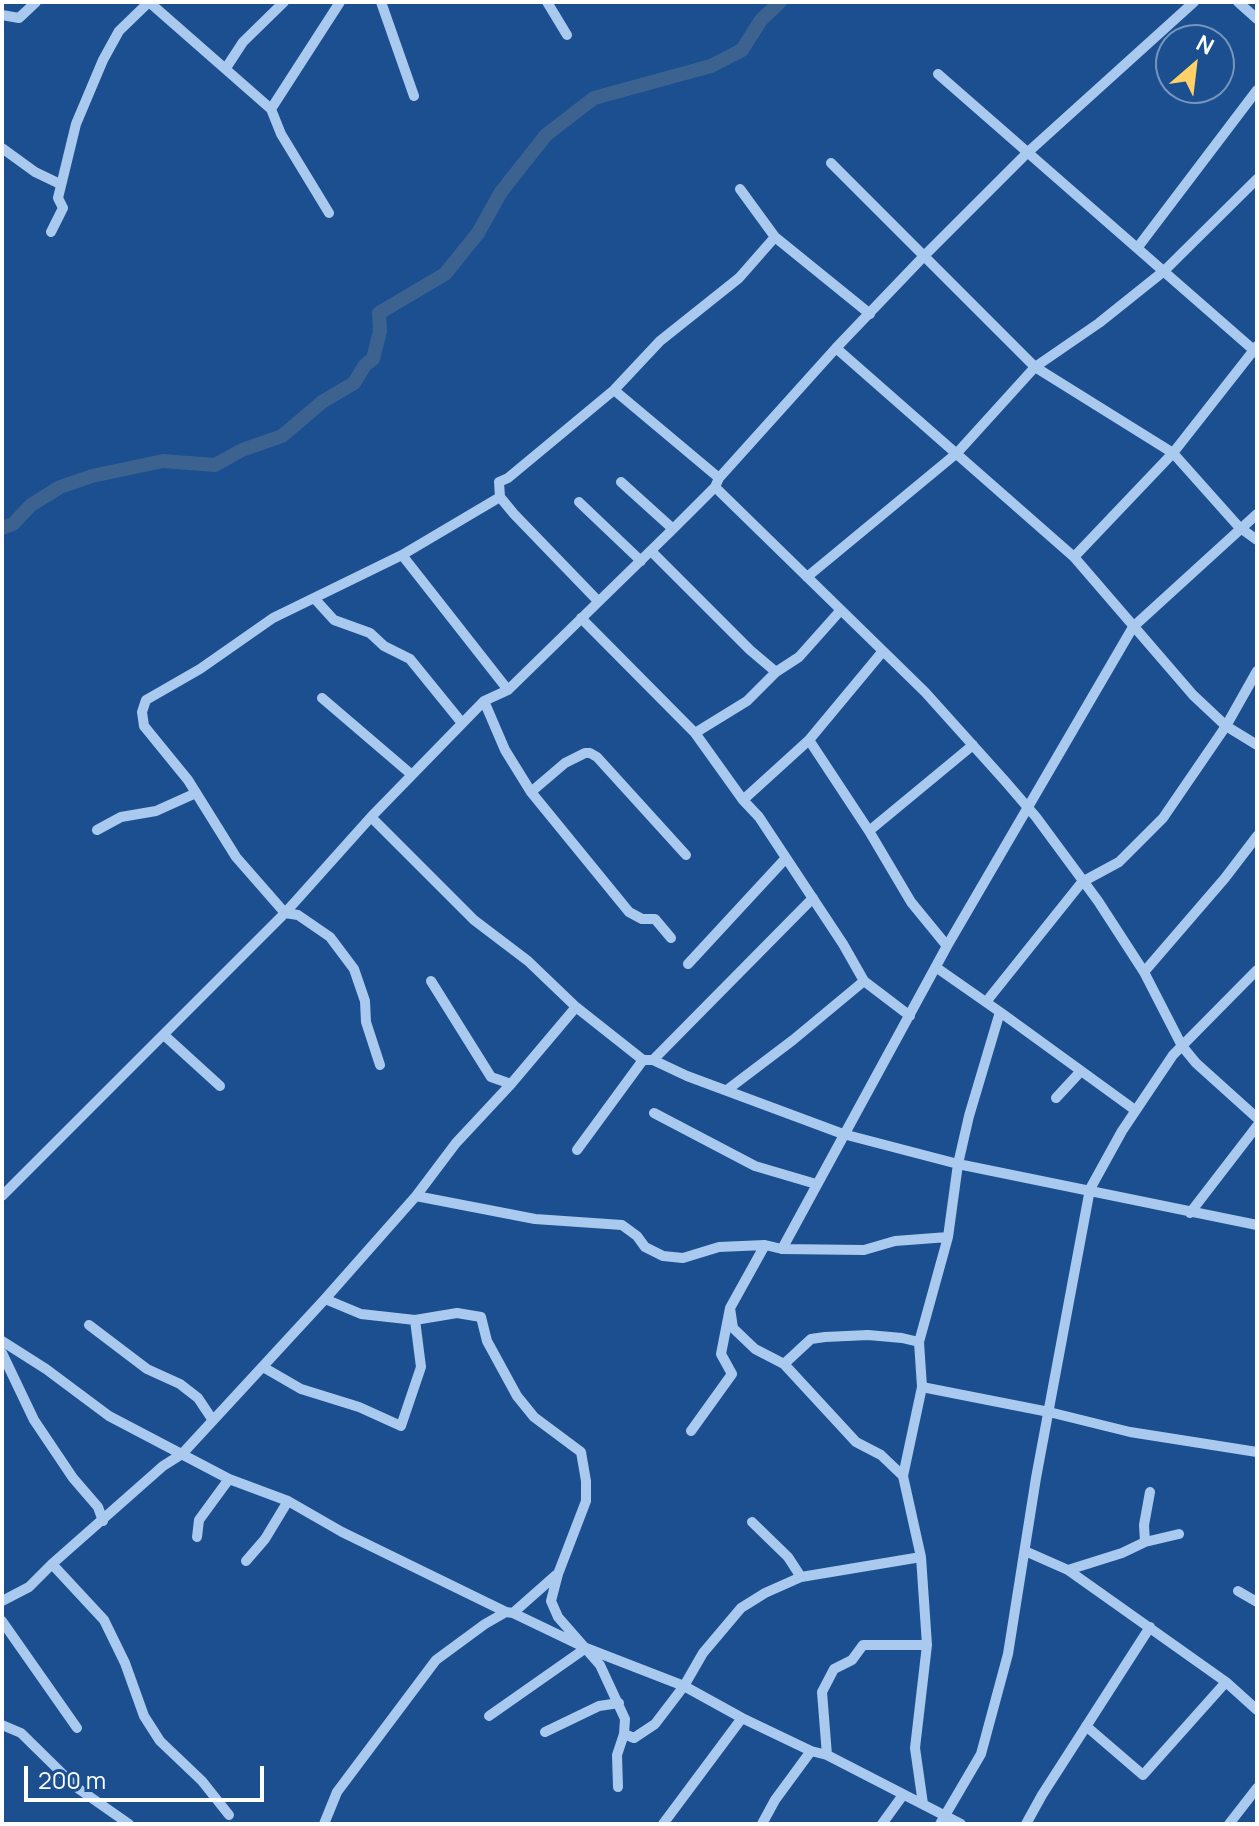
<!DOCTYPE html>
<style>
body{margin:0}
#map{position:relative;width:1259px;height:1826px;overflow:hidden;background:#1b4f8f;font-family:Manrope,sans-serif}
canvas{display:block}
.frame{position:absolute;inset:0;border:4px solid #fff;pointer-events:none}
.north{position:absolute;left:1155px;top:24px;width:80px;height:80px;box-sizing:border-box;background:#1b4f8f;border:2px solid #7695bc;border-radius:50%;rotate:28deg;font-size:22px;font-weight:700;line-height:32px;text-align:center;color:#fff}
.north::after{content:'';display:block;margin:auto;width:28px;height:36px;background:#ffd166;clip-path:polygon(50% 0,100% 100%,50% 72%,0 100%)}
.scale{position:absolute;left:24px;top:1766px;width:240px;height:36px;box-sizing:border-box;border:4px solid #fff;border-top:0;padding-left:10px;font-size:24px;line-height:28px;white-space:nowrap;color:#fff;-webkit-text-stroke:6px #1b4f8f;paint-order:stroke}
</style>
<div id="map">
<canvas width="1259" height="1826"></canvas>
<div class="frame"></div>
<div class="north">N</div>
<div class="scale">200 m</div>
</div>
<script>
const c = document.querySelector('canvas').getContext('2d');
c.lineJoin = 'round';
function toPath(rows) {
  const path = new Path2D();
  for (const r of rows) {
    path.moveTo(r[0], r[1]);
    for (let i = 2; i < r.length; i += 2) path.lineTo(r[i], r[i + 1]);
  }
  return path;
}
function stroke(path, color, width, dash) {
  c.strokeStyle = color;
  c.lineWidth = width;
  c.lineCap = dash ? 'butt' : 'round';
  c.setLineDash(dash || []);
  c.stroke(path);
}
const river = toPath([
 [2,528,13,524,31,505,60,487,92,476,163,461,215,465,242,450,282,436,322,402,354,383,365,365,373,359,380,331,379,313,445,274,478,233,501,192,546,135,594,98,711,66,742,50,761,20,780,2]
]);
const minor = toPath([
 [149,2,271,109,340,2],
 [381,2,414,96],
 [547,2,567,35],
 [1238,2,1257,19],
 [2,15,19,18,36,2],
 [226,68,243,42,284,2],
 [938,74,1257,353],
 [271,109,281,134,329,213],
 [2,148,35,172,60,184],
 [831,163,1035,367,1173,453,1239,527,1257,540],
 [740,189,775,237,870,314],
 [51,232,63,208,58,198,76,124,103,60,119,31,149,2],
 [1138,247,1257,90],
 [836,348,1074,557,1193,695,1226,726,1257,745],
 [614,390,719,478],
 [621,482,673,529],
 [715,487,925,692,1005,781,1036,817,1098,901,1144,972,1182,1046,1196,1063,1257,1118],
 [579,502,641,561],
 [651,551,750,650,776,672],
 [402,555,508,690],
 [1074,557,1173,453,1257,346],
 [807,577,957,453,1035,367,1099,323,1164,271,1257,179],
 [314,598,334,620,370,633,384,646,410,659,462,723],
 [598,601,514,514,500,497,499,482,508,478,614,390,660,341,739,278,775,237],
 [581,618,695,733,743,800,759,817,843,944,864,981,910,1016],
 [322,698,412,775],
 [484,701,505,750,531,792,629,912,642,919,655,919,671,938],
 [695,733,747,701,776,672,799,657,840,611],
 [809,740,869,831,911,902,947,946],
 [531,792,565,763,585,753,590,753,597,757,686,855],
 [743,800,809,740,883,651],
 [371,817,474,920,528,961,576,1007,643,1060,653,1060,687,1076,843,1134,958,1164,1257,1225],
 [97,830,121,817,156,811,196,793],
 [869,831,973,745],
 [688,964,786,858],
 [1144,972,1225,878,1257,836],
 [431,981,491,1077,511,1084],
 [986,1002,1082,882,1119,862,1163,818,1226,726,1257,671],
 [1000,1012,1135,1110],
 [164,1035,220,1086],
 [653,1060,813,898],
 [380,1065,366,1022,365,1001,354,969,330,937,298,915,285,913,236,857,188,780,144,726,142,712,146,700,200,669,273,618,402,555,500,497],
 [727,1090,793,1040,864,981],
 [1056,1098,1081,1071],
 [654,1113,755,1166,816,1184],
 [577,1150,643,1060],
 [2,1196,285,913,371,817,484,701,508,690,673,529,715,487,719,478,836,348,924,256,1027,153,1194,2],
 [416,1196,535,1219,622,1225,637,1236,645,1247,663,1256,683,1258,719,1247,765,1245,782,1249,864,1250,895,1241,948,1237],
 [1190,1213,1257,1126],
 [782,1249,947,946,1133,627,1257,514],
 [325,1299,361,1314,415,1320,457,1313,481,1317,487,1341,517,1396,534,1417,581,1452,586,1481,586,1501,558,1574,551,1601,558,1617,600,1665,625,1719,624,1734,617,1755,618,1787],
 [730,1308,733,1328,755,1349,784,1364,856,1442,881,1455,903,1476],
 [89,1325,147,1369,180,1384,198,1398,212,1419],
 [2,1341,46,1369,109,1416,229,1479,288,1501,342,1532,506,1612,513,1613,586,1648,684,1686,742,1718,811,1751,827,1755,961,1824],
 [2,1353,34,1420,73,1478,98,1507,103,1521],
 [784,1364,811,1339,825,1337,868,1335,902,1338,919,1342],
 [263,1367,301,1389,359,1407,401,1426,421,1367,415,1320],
 [922,1387,1049,1412,1130,1432,1257,1452],
 [691,1431,732,1374,721,1354,730,1308,765,1245],
 [752,1522,788,1557,801,1577],
 [197,1537,199,1520,229,1479],
 [1145,1542,1179,1534],
 [1025,1551,1068,1570,1226,1682,1257,1710],
 [246,1561,265,1539,288,1501],
 [52,1564,104,1620,125,1663,144,1716,160,1741,202,1781,229,1815],
 [1068,1570,1122,1553,1145,1542,1144,1525,1150,1492],
 [1238,1591,1257,1602],
 [2,1601,29,1587,52,1564,163,1466,182,1454,325,1299,416,1196,456,1143,511,1084,576,1007],
 [513,1613,556,1575],
 [2,1621,77,1728],
 [489,1716,586,1648],
 [2,1725,21,1733,76,1787,129,1824],
 [1086,1726,1143,1775,1226,1682],
 [545,1732,599,1706,619,1703],
 [624,1734,634,1738,655,1724,684,1686,703,1653,741,1608,765,1593,801,1577,921,1557],
 [827,1755,822,1692,834,1669,852,1660,863,1645,927,1645],
 [923,1804,915,1748,927,1645,921,1557,903,1476,922,1387,919,1342,948,1237,958,1164,969,1116,1000,1012,937,968],
 [324,1824,337,1792,436,1660,485,1624,506,1612],
 [663,1824,742,1718],
 [762,1824,775,1800,811,1751],
 [882,1824,903,1795],
 [940,1824,981,1754,1008,1654,1036,1478,1090,1189,1122,1131,1173,1055,1257,970],
 [1026,1824,1042,1795,1150,1627],
 [1229,1824,1257,1788]
]);
stroke(river, '#3c6290', 14);
stroke(minor, '#a9c9ee', 10);
</script>
